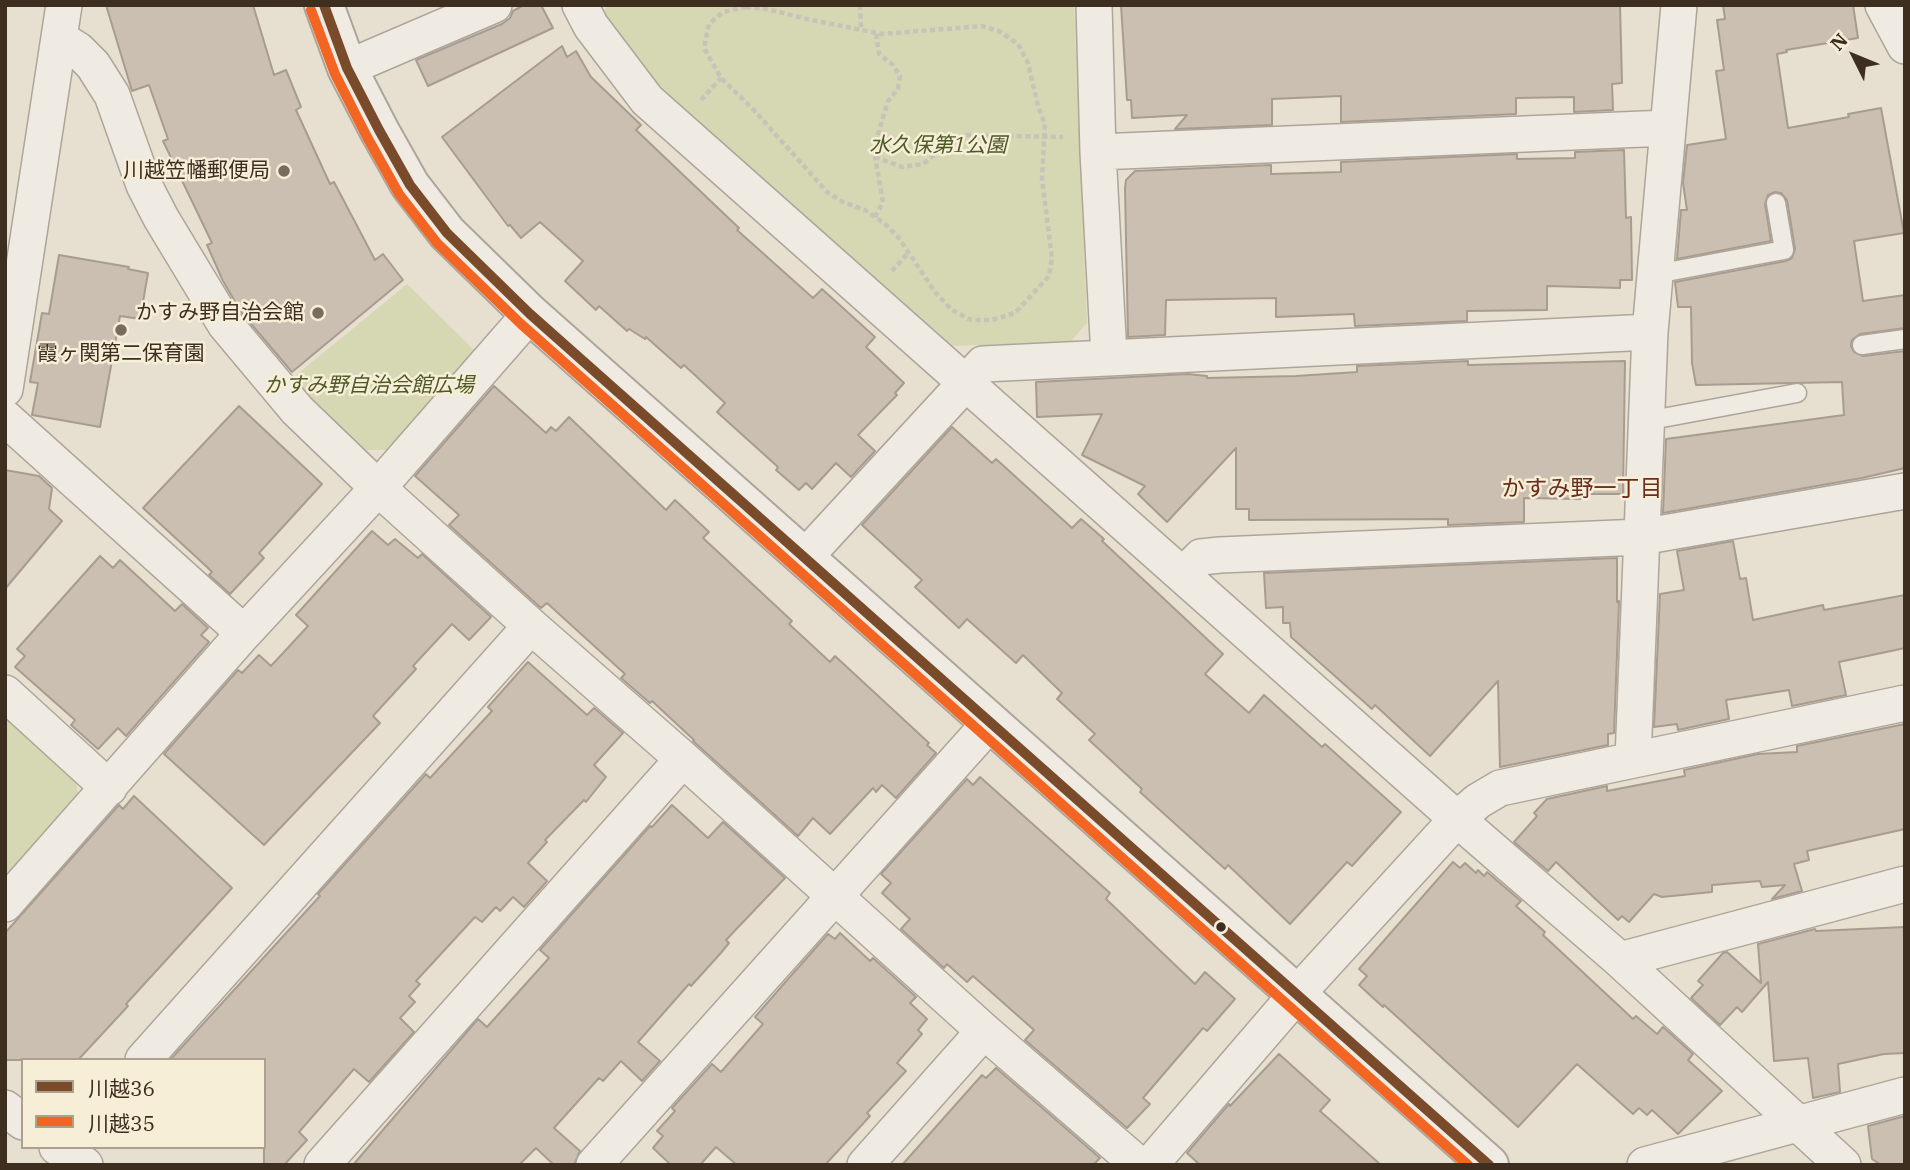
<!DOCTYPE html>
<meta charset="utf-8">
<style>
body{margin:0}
#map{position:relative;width:1910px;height:1170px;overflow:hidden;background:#e7e0d1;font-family:"IBM Plex Serif","Noto Sans JP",serif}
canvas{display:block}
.frame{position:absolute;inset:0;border:7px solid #3d2e20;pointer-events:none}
.legend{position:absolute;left:21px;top:1058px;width:245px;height:91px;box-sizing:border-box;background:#f7eed8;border:2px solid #ada18e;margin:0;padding:9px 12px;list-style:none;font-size:21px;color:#3d2e20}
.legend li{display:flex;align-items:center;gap:14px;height:35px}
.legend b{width:35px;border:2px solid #ada18e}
.north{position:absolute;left:1819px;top:21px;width:70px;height:70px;-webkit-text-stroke:5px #f7eed8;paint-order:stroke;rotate:313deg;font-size:19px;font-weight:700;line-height:28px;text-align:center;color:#3d2e20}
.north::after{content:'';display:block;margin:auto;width:24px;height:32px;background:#3d2e20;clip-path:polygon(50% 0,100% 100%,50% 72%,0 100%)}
</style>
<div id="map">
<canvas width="1910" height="1170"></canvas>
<div class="frame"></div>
<ul class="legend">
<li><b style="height:9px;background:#7a4b2a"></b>川越36</li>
<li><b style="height:9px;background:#f26522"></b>川越35</li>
</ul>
<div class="north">N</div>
</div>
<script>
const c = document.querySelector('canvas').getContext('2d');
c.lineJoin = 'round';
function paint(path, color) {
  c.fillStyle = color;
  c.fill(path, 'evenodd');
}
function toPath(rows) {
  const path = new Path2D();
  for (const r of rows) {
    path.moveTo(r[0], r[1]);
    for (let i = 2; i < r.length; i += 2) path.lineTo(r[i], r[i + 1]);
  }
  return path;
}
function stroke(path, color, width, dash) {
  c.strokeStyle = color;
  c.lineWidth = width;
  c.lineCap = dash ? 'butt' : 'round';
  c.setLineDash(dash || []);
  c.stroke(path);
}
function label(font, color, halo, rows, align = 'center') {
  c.font = font + ' "IBM Plex Serif","Noto Sans JP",serif';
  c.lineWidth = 5;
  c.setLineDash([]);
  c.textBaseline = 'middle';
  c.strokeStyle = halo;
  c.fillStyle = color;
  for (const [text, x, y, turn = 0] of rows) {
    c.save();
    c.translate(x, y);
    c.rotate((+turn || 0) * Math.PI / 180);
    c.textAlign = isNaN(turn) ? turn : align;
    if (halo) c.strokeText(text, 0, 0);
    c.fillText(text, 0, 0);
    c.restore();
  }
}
const green = toPath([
 [608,5,1074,5,1087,323,1070,342,953,346,772,189,645,72,602,14],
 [407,284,476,352,386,450,359,450,289,381],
 [5,709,76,773,78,802,5,884]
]);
const building = toPath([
 [106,5,253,5,274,75,286,70,301,107,296,110,330,184,334,182,375,260,383,254,403,280,292,372,241,312,223,281,207,245,212,243,163,141,168,139,149,85,132,91,106,5],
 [524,5,541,5,553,28,428,86,416,60,502,24,510,18,513,11,524,5],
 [1121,5,1620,5,1622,83,1612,84,1613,110,1574,112,1574,97,1516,98,1516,114,1341,122,1341,96,1272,99,1272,125,1175,129,1187,115,1132,118,1131,100,1127,100,1121,5],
 [1723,5,1853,5,1858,38,1786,50,1787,52,1777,54,1788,128,1849,117,1848,114,1881,108,1904,233,1854,241,1863,301,1905,295,1905,328,1860,334,1852,340,1851,346,1854,352,1863,356,1905,351,1905,468,1862,478,1663,513,1666,439,1844,415,1842,382,1696,385,1692,363,1691,307,1678,307,1675,282,1786,261,1792,258,1795,249,1787,200,1781,193,1775,192,1768,195,1765,204,1771,241,1677,259,1681,210,1687,210,1683,183,1687,145,1726,139,1716,71,1724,70,1717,20,1725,19,1723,5],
 [562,46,567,57,576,51,591,77,641,125,636,130,739,228,737,230,813,298,822,289,875,337,866,347,904,383,895,393,897,395,858,435,875,451,851,477,836,463,812,489,806,483,799,490,776,470,778,467,717,412,725,403,684,365,681,368,646,337,645,339,629,329,627,331,599,306,596,310,565,281,583,261,540,222,521,238,510,225,508,226,442,137,562,46],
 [1624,150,1626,218,1631,217,1632,280,1620,280,1620,288,1547,286,1547,310,1467,311,1467,321,1355,326,1354,314,1276,317,1276,298,1166,300,1165,335,1128,337,1125,188,1126,180,1135,171,1271,165,1271,174,1341,172,1341,162,1517,154,1517,159,1575,158,1575,152,1624,150],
 [59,255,129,267,128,269,148,273,140,319,120,316,100,427,32,415,38,383,30,382,42,313,49,314,59,255],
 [1468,361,1468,365,1625,361,1623,494,1581,494,1581,499,1524,498,1524,522,1448,525,1448,519,1249,520,1249,509,1236,509,1236,448,1167,522,1138,494,1145,486,1082,455,1102,414,1037,417,1036,382,1188,374,1207,376,1207,378,1296,376,1357,372,1357,366,1468,361],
 [494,386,546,433,551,427,556,431,569,417,666,510,675,500,709,532,703,538,792,621,789,624,830,662,835,656,929,743,927,745,936,753,896,798,882,785,876,792,873,788,830,834,813,818,798,836,693,741,694,740,652,701,650,703,621,678,625,674,547,603,541,608,449,525,459,515,415,476,494,386],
 [239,406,322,484,259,553,264,558,230,594,209,575,212,572,207,567,143,508,239,406],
 [952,427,992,463,996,459,1072,528,1081,519,1104,539,1102,541,1223,654,1205,674,1249,713,1264,695,1322,747,1325,744,1401,812,1352,866,1347,862,1290,924,1228,865,1225,869,1140,792,1142,789,1089,740,1095,734,1057,699,1062,693,1023,655,1016,663,967,619,959,628,915,587,922,580,862,525,952,427],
 [5,470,39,476,52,488,49,509,62,521,5,589,5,470],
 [372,531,388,545,395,539,418,558,422,554,491,617,469,640,452,624,413,666,416,669,373,716,380,723,264,845,164,754,238,670,242,673,259,655,271,666,308,626,296,615,372,531],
 [1733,541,1740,579,1746,578,1753,620,1823,605,1824,610,1905,595,1905,648,1839,662,1846,695,1792,706,1789,690,1726,700,1729,719,1678,730,1677,724,1654,727,1660,594,1684,590,1677,551,1733,541],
 [100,556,113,568,120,560,175,611,182,604,208,628,201,635,209,642,126,736,118,728,98,749,71,725,75,720,15,667,25,656,17,649,100,556],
 [1617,558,1617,602,1619,601,1614,733,1608,734,1608,745,1500,767,1498,681,1430,756,1375,705,1372,709,1291,637,1290,623,1283,623,1283,607,1266,608,1264,573,1617,558],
 [528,662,587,715,594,708,623,733,594,765,606,777,586,802,584,800,545,840,547,842,528,863,547,881,524,907,513,897,500,911,496,907,482,922,475,917,416,981,420,984,409,996,415,1002,400,1018,414,1032,369,1082,354,1069,299,1132,307,1140,284,1165,264,1165,264,1060,170,1060,320,896,318,894,426,774,430,778,492,711,488,707,528,662],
 [1905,724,1905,829,1807,851,1809,860,1794,864,1802,891,1772,899,1785,885,1762,887,1760,881,1712,885,1712,892,1662,897,1654,894,1629,922,1622,916,1618,920,1556,862,1548,871,1514,842,1537,816,1534,813,1547,799,1607,786,1607,791,1685,776,1684,770,1758,754,1797,752,1797,746,1905,724],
 [980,777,1110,893,1106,899,1195,984,1205,972,1235,999,1207,1031,1203,1028,1143,1098,1150,1104,1127,1128,1025,1040,1034,1030,973,976,967,982,947,964,944,968,901,929,910,919,882,893,891,883,881,874,967,779,973,785,980,777],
 [134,796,232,888,126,1004,128,1006,78,1060,5,1060,5,933,119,805,123,809,134,796],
 [672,805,708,838,723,822,785,878,726,940,729,943,720,954,691,986,689,984,638,1042,660,1061,642,1081,621,1061,603,1081,599,1078,554,1128,580,1151,574,1165,554,1165,536,1148,519,1165,353,1165,478,1019,487,1027,549,958,540,950,650,826,652,827,672,805],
 [1453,862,1460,868,1465,863,1476,873,1478,870,1484,876,1487,872,1521,901,1516,906,1545,932,1543,935,1633,1019,1636,1016,1657,1034,1663,1027,1693,1054,1688,1060,1722,1091,1678,1134,1652,1110,1647,1115,1639,1108,1633,1114,1577,1064,1518,1127,1384,1005,1383,1007,1359,985,1367,976,1359,969,1453,862],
 [1905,927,1905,1053,1884,1054,1838,1064,1840,1092,1813,1098,1808,1058,1774,1061,1768,982,1742,1012,1737,1007,1720,1025,1691,998,1703,985,1698,981,1723,953,1727,952,1761,983,1758,944,1815,929,1816,931,1905,927],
 [840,933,870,961,873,958,916,997,910,1003,927,1019,918,1030,922,1034,897,1063,906,1071,867,1113,870,1116,825,1165,737,1165,716,1147,700,1165,671,1165,653,1148,663,1136,657,1131,675,1111,672,1108,712,1064,721,1072,763,1024,755,1017,789,978,828,934,835,939,840,933],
 [1279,1054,1330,1100,1320,1111,1381,1165,1200,1165,1187,1153,1229,1104,1230,1106,1279,1054],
 [996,1068,1100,1158,1093,1165,902,1165,982,1075,986,1078,996,1068],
 [1905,1116,1905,1165,1881,1165,1872,1159,1868,1126,1905,1116]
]);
const path = toPath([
 [860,5,861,30],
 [746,7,767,9,807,19,882,34,982,26,999,31,1018,44,1028,63,1038,106,1045,124,1042,179,1052,258,1049,276,1015,313,992,320,971,320,952,310,935,292,899,238,884,223,865,210,843,202,827,192,753,109,721,78,704,48,709,24,723,12,746,7],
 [701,100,721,78],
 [875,157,902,167,923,164,953,141,966,135,1063,137],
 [875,217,883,202,875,157,877,137,888,101,898,89,900,76,893,65,879,54,876,33],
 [892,271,909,252]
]);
const service = toPath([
 [1656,274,1784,250,1776,203],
 [1862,345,1905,339],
 [1646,421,1797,393]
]);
const minor = toPath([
 [580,5,591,26,647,100,1457,819,1620,960,1843,1165],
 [1094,5,1098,152,1109,357],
 [1883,5,1905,46],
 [59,38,78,50,93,65,112,95,144,185,161,218,225,324,297,410,378,488,531,626,683,759,984,1031,1139,1165],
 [347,68,494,5],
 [1098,152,1667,128],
 [5,389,64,5],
 [5,418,244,633],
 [804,558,983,364,1650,332],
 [1183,575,1201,557,1220,555,1641,537,1905,491],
 [5,693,109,788],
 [1633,760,1650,332,1679,5],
 [5,904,244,633,378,488,530,314],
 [1620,960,1905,884],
 [143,1060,531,626],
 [5,1108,23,1122],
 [57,1147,85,1165],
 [322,1165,683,759],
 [594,1165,990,723],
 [865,1165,984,1031],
 [1150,1165,1297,994,1457,819,1478,801,1500,788,1905,703],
 [1645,1165,1905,1095]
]);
const tertiary = toPath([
 [324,5,347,68,379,130,410,185,447,233,530,314,1489,1165]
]);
const bus1 = toPath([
 [324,5,347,68,379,130,410,185,447,233,530,314,1489,1165]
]);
const bus2 = toPath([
 [311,10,335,74,367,137,399,194,437,243,521,324,1468,1165]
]);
const markers = [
 [284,171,7,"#786c5e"],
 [318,313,7,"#786c5e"],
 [121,330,7,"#786c5e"],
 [1221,927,6,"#3d2e20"]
];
const parkNames = [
 ["水久保第1公園",938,146],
 ["かすみ野自治会館広場",369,386]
];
const poiNames = [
 ["川越笠幡郵便局",270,171],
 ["かすみ野自治会館",304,313],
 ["霞ヶ関第二保育園",121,354,"center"]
];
const neighbourhoodNames = [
 ["かすみ野一丁目",1582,489]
];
paint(green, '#d6d7b3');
paint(building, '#cbbfb2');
stroke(building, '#a89c90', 2);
stroke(service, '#ada599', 21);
stroke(minor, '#ada599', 38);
stroke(tertiary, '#ada599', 42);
stroke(path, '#c8c2b9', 4.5, [5, 3.5]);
stroke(service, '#efebe3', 18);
stroke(minor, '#efebe3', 35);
stroke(tertiary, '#efebe3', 38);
stroke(bus1, '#7a4b2a', 10);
stroke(bus2, '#f26522', 10);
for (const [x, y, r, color] of markers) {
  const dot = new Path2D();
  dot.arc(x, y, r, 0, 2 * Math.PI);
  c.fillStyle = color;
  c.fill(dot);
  stroke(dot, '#f7eed8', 2.5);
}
label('italic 21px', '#4d5a26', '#f7eed8', parkNames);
label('21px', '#3d2e20', '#f7eed8', poiNames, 'right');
label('23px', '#6b2e1e', '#f7eed8', neighbourhoodNames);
</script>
